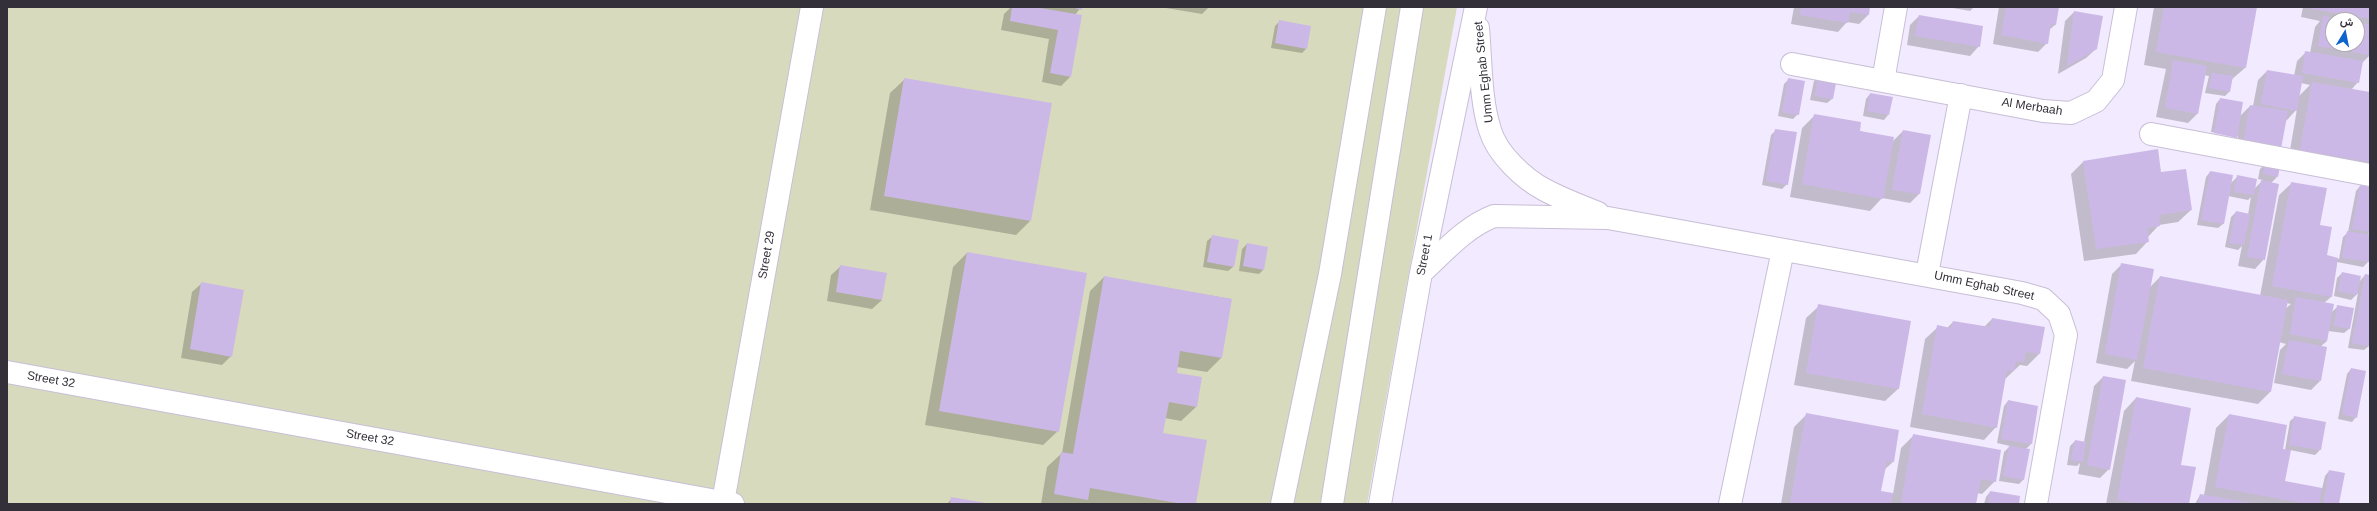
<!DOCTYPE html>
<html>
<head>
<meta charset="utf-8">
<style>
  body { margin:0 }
  #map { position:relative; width:2377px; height:511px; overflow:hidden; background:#f2eafe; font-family:Helvetica,Vazirmatn,sans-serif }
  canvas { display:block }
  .frame { position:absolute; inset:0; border:8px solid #343039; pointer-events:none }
  .north { position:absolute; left:2325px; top:12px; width:40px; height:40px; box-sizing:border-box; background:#fff; border:1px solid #aeacb0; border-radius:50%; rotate:10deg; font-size:11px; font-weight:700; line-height:16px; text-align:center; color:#343039 }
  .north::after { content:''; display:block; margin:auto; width:14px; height:18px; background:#0d64cd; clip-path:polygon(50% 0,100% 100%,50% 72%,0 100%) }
</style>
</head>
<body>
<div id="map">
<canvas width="2377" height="511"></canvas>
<div class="frame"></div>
<div class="north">ش</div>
</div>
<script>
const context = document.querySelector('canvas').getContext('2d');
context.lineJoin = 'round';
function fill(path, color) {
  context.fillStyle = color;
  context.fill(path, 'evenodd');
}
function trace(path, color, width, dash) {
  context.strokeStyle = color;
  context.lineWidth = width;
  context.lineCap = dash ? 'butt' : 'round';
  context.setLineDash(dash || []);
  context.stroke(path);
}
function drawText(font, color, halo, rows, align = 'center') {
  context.font = font + ' Helvetica,sans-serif';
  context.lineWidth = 3;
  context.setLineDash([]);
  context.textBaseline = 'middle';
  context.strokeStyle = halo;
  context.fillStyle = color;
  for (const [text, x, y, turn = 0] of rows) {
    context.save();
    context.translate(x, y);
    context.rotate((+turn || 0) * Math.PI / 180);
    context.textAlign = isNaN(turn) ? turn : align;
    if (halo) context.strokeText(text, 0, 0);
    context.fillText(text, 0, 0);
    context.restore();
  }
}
const green = new Path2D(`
  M7 7H1457L1367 504H7Z`);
const shadow = new Path2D(`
  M1011 7H1081L1075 15 1070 77 1061 86 1042 82 1049 39 1001 30 1004 14Z
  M1160 7H1209L1202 14Z
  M1794 7H1869L1868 15 1859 24 1847 22 1838 32 1791 24Z
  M1947 7H1974L1970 11Z
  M1999 7H2058L2055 25 2049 30 2047 43 2038 52 1993 44Z
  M2154 7H2256L2245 68 2231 80 2229 92 2225 96 2205 93 2209 76 2204 75 2197 114 2188 123 2156 117 2166 69 2144 65Z
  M2303 7H2370V55L2361 64 2358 82 2351 90 2370 93V176L2288 162 2297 109 2287 120 2235 152 2238 136 2231 142 2209 138 2210 134 2234 138V136L2211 132 2216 104 2220 99 2240 116 2250 106H2253L2258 80 2267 71 2294 76 2297 61 2306 52 2310 53 2315 27 2320 21 2301 17ZM2333 20H2357V44H2333ZM2301 83 2310 85 2298 97Z
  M2074 12 2096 49 2086 58 2058 74 2065 21Z
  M1919 16 1979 46 1970 56 1907 45 1910 25Z
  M1280 21 1306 49 1302 53 1271 48 1275 26Z
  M1819 76 1832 99 1827 103 1810 100 1814 81Z
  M905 79 1030 221 1016 235 870 210 890 93Z
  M1789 79 1798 114 1793 119 1778 116 1784 84Z
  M1870 94 1888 115 1884 120 1863 116 1866 99Z
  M1815 115 1892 142 1903 131 1930 136 1919 194 1910 203 1882 198 1870 211 1790 197 1802 128Z
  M1776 130 1787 184 1782 189 1762 185 1771 135Z
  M2083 162 2161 174 2191 210 2178 222 2159 225 2148 237V241L2136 254 2084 261 2071 174Z
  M2265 164 2277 177 2271 183 2264 259 2255 269 2238 266 2242 246 2238 250 2225 247 2231 217 2236 212 2248 215 2251 197 2248 200 2228 196 2223 224 2218 228 2197 225 2206 177 2210 172 2231 183 2238 176 2254 189 2263 180 2258 179 2260 169Z
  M2292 183 2319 226 2325 256 2339 259 2343 237 2348 232 2356 191 2360 186 2370 188 2368 262 2363 267 2337 262 2331 297 2324 303 2332 312 2338 306 2349 329 2344 333 2328 331 2327 341 2320 347V381L2311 390 2274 383 2280 350 2286 344 2279 342 2270 392 2258 404 2131 381 2135 361 2127 369 2096 363 2112 274 2122 264 2149 288 2160 277 2260 296 2279 195ZM2286 303 2291 304 2285 309Z
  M1212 237 1233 267 1228 271 1203 267 1207 241Z
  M1247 244 1263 270 1259 274 1239 271 1242 249Z
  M967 253 1058 431 1043 445 925 425 953 267Z
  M841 266 882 300 872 309 827 301 831 275Z
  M2342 273 2359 282 2365 275 2370 276V339L2369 346 2364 350 2348 348 2358 293 2351 300 2334 296 2337 278Z
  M1104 277 1231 299 1221 358 1207 372 1177 367 1175 373 1196 407 1181 421 1165 418 1162 433 1195 504H1041L1047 467 1062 453 1090 291Z
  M202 283 231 356 222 365 181 358 192 292Z
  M1819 306 1910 322 1898 389 1885 401 1794 385 1806 318Z
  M1992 319 2039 354 2027 366 2020 365 2004 380 1996 427 1984 440 1910 427 1925 339 1938 327 1947 328 1953 322 1984 327Z
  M2351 369 2356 417 2352 422 2338 419 2347 374Z
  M2103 377 2109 469 2100 478 2078 474 2080 463 2077 466 2067 465 2070 446 2075 441 2084 442 2094 386Z
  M2136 398 2179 465 2188 504H2106L2124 411Z
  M2008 401 2031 444 2025 450 2023 480 2019 484 1999 481 2004 452 2010 446 1997 443 2004 406Z
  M1807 414 1893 462 1884 470 1880 492 1893 494 1901 448 1913 436 1995 481 1982 494 1977 493 1975 504H1781L1794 427Z
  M2229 415 2285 450 2290 421 2295 417 2320 450 2315 455 2290 450 2284 482 2322 489 2325 476 2329 471 2338 504H2195L2200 495H2204L2216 428Z
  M1990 492 2018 504H1984L1986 497Z
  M952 498 985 504H947Z`);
const building = new Path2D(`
  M1012 7H1034L1082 15 1071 77 1050 73 1058 30 1010 21Z
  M1071 7H1082V10Z
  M1801 7H1870L1869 15 1850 12 1848 23 1800 15Z
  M2006 7H2059L2056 25 2051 24 2048 44 2001 35Z
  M2164 7H2257L2246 68 2156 52Z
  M2307 7H2370V19L2307 8Z
  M2074 11 2103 16 2097 49 2067 66Z
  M1919 15 1983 26 1980 47 1915 36Z
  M2323 16 2340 19 2333 20V44H2357V22L2370 25V55L2318 46Z
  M1279 20 1311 26 1307 49 1275 43Z
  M2305 51 2363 61 2359 83 2302 73Z
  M2173 60 2207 66 2198 114 2165 108Z
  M2267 70 2303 76 2297 111 2261 104Z
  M2212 73 2233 76 2230 92 2209 88Z
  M1818 75 1837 78 1833 99 1815 96Z
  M904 78 1052 103 1031 221 884 196Z
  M1788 78 1805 81 1799 115 1782 112Z
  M2312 82 2370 92V162L2300 150Z
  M1870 93 1893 97 1889 115 1867 111Z
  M2220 98 2243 102 2237 138 2214 133Z
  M2250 105 2288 111 2281 149 2243 143Z
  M1814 114 1861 122 1860 131 1894 137 1883 199 1802 184Z
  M1775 129 1797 132 1788 185 1766 181Z
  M1903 130 1931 135 1920 194 1892 190Z
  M2158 149 2161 172 2186 169 2192 210 2159 215 2160 226 2147 228 2149 242 2096 249 2083 161Z
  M2265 163 2280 166 2278 177 2263 174Z
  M2210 171 2233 175 2224 224 2201 220Z
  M2237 175 2257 179 2254 195 2234 192Z
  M2261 180 2279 184 2265 260 2247 257Z
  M2291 182 2327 188 2320 225 2332 227 2327 255 2338 258 2332 297 2272 286Z
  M2360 185 2370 187V232L2352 229Z
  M2236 211 2250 214 2244 245 2229 243Z
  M2347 231 2370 235 2369 262 2342 258Z
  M1212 235 1239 240 1234 267 1207 262Z
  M1247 243 1268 247 1264 270 1243 266Z
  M967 252 1087 273 1059 432 939 411Z
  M2121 263 2154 269 2137 360 2105 354Z
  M840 265 887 273 882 300 836 292Z
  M2342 272 2361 276 2357 295 2338 291Z
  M2365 274 2370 275V346L2352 343Z
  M1104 276 1232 299 1222 358 1180 351 1177 373 1202 377 1197 407 1169 402 1163 433 1207 440 1196 504H1183L1090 488 1088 500 1054 494 1061 452 1073 454Z
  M2160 276 2288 300 2271 392 2143 368Z
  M201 282 244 290 232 357 190 349Z
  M2296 297 2334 304 2327 341 2290 334Z
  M1818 304 1911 321 1899 389 1806 373Z
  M2337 305 2354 308 2350 329 2334 326Z
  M1992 318 2045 327 2040 354 2026 352 2024 362 2016 361 2014 371 2007 370 1997 428 1922 414 1937 325 1951 328 1953 321 1990 327Z
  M2289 340 2327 347 2321 381 2282 374Z
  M2351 368 2366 371 2357 418 2342 414Z
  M2103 376 2126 380 2110 470 2087 465Z
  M2136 397 2191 408 2181 465 2196 467 2189 504H2139L2117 500Z
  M2008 400 2038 406 2032 444 2001 439Z
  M1806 413 1899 430 1894 462 1887 461 1881 491 1893 493 1891 504H1790Z
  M2229 414 2287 425 2283 449 2291 450 2285 481 2322 488 2319 504H2308L2215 487Z
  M2294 416 2326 422 2321 450 2289 445Z
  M1913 434 2001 450 1996 482 1981 479 1976 504H1901Z
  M2075 440 2086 442 2083 462 2071 460Z
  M2009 446 2030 449 2024 480 2003 476Z
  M2329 470 2345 473 2339 504H2323Z
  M1990 491 2020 496 2019 504H1988Z
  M2200 494 2252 503V504H2198Z
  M951 497 986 503V504H950Z`);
const minor = new Path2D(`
  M1478 28C1481 61 1480 99 1490 130 1497 154 1524 179 1545 190 1562 199 1580 206 1598 213
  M1792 64 2043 111 2071 113 2096 101 2113 80 2126 7
  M1883 81 1896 7
  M2151 134 2370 175
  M1421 273C1444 252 1465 227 1494 216L1608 218 2022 293 2043 299 2059 314 2066 335 2036 504
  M1927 274 1961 95
  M7 372 733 504
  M723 502 812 7
  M1282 504 1330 274 1375 7
  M1332 504 1412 7
  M1380 504 1421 273 1476 7
  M1730 504 1783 250`);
const streetNames = [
  ["Umm Eghab Street",1484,72,-96],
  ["Al Merbaah",2032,107,9],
  ["Street 29",767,255,-80],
  ["Street 1",1425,255,-79],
  ["Umm Eghab Street",1984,286,12],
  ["Street 32",51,380,10],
  ["Street 32",370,438,10]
];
fill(green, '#d8dabd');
fill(shadow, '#0003');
fill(building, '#ccb8e6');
trace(minor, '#c8bed6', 24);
trace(minor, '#fff', 22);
drawText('12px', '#343039', '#fff', streetNames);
</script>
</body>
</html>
